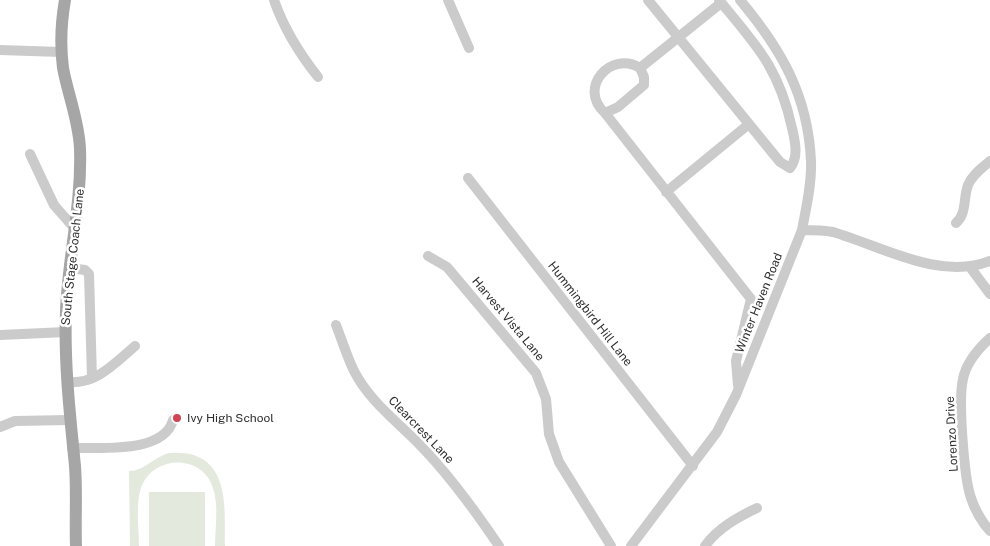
<!DOCTYPE html>
<html>
<head>
<meta charset="utf-8">
<style>
  body { margin:0 }
  canvas { display:block; background:#fff }
</style>
</head>
<body>
<canvas width="990" height="546"></canvas>
<script>
const context = document.querySelector('canvas').getContext('2d');
context.lineJoin = 'round';
function fill(path, color) {
  context.fillStyle = color;
  context.fill(path, 'evenodd');
}
function trace(path, color, width, dash) {
  context.strokeStyle = color;
  context.lineWidth = width;
  context.lineCap = dash ? 'butt' : 'round';
  context.setLineDash(dash || []);
  context.stroke(path);
}
function drawText(font, color, halo, rows, align = 'center') {
  context.font = font + ' "Public Sans",sans-serif';
  context.lineWidth = 5;
  context.setLineDash([]);
  context.textBaseline = 'middle';
  context.strokeStyle = halo;
  context.fillStyle = color;
  for (const [text, x, y, turn = 0] of rows) {
    context.save();
    context.translate(x, y);
    context.rotate((+turn || 0) * Math.PI / 180);
    context.textAlign = isNaN(turn) ? turn : align;
    if (halo) context.strokeText(text, 0, 0);
    context.fillText(text, 0, 0);
    context.restore();
  }
}
const green = new Path2D(`
  M169 453C230 448 225 504 225 546H215C215 528 219 506 213 488 203 455 156 454 142 485 135 502 139 527 139 546H130L129 471C144 471 154 457 169 453Z
  M149 492H205V546H149Z`);
const minor = new Path2D(`
  M274 0C284 29 299 53 318 77
  M448 0 469 48
  M648 0 780 162 790 168C799 157 795 141 792 128 779 68 757 46 719 0
  M740 0C781 49 808 95 811 161 812 184 806 208 802 230
  M0 50 61 52
  M640 68 644 77V85L618 107 605 113C577 88 611 50 640 68L721 3
  M605 113 751 299 736 361 738 385
  M30 154 54 205 76 230
  M468 178 693 466
  M666 192 749 124
  M956 223C967 213 963 199 968 185 972 175 982 168 990 161
  M428 256 447 267 536 373 546 399 549 434 559 462 611 546
  M970 267 990 294
  M70 268 85 270 89 274 92 378
  M336 325C342 340 347 357 354 371 369 400 394 419 417 442 448 473 474 509 499 546
  M0 335 66 332
  M990 338C978 349 966 363 963 379 958 400 964 478 971 498 975 510 982 522 990 531
  M67 382C96 385 115 363 135 346
  M0 427 15 421 69 420
  M72 448C100 447 164 454 173 420
  M631 546 717 432 736 395 802 230C812 230 823 230 833 232 881 246 940 281 990 261
  M705 546C718 528 738 517 757 508`);
const major = new Path2D(`
  M65 0C61 23 60 45 63 68 68 95 79 121 80 149 82 204 68 257 66 311 64 363 70 415 75 466 77 493 75 520 76 546`);
const markers = [
  [177,418,5,"#cf4556"]
];
const streetNames = [
  ["South Stage Coach Lane",73,257,-84],
  ["Winter Haven Road",759,303,-68],
  ["Hummingbird Hill Lane",590,314,52],
  ["Harvest Vista Lane",508,319,50],
  ["Clearcrest Lane",421,430,46],
  ["Lorenzo Drive",952,434,-93]
];
const poiNames = [
  ["Ivy High School",187,418]
];
fill(green, '#e4e9dd');
trace(minor, '#cbcbcb', 10);
trace(major, '#a6a6a6', 12);
for (const [x, y, r, color] of markers) {
  const dot = new Path2D();
  dot.arc(x, y, r, 0, 2 * Math.PI);
  context.fillStyle = color;
  context.fill(dot);
  trace(dot, '#fff', 2);
}
drawText('12px', '#2e2e2e', '#fff', streetNames);
drawText('12px', '#2e2e2e', '#fff', poiNames, 'left');
</script>
</body>
</html>
